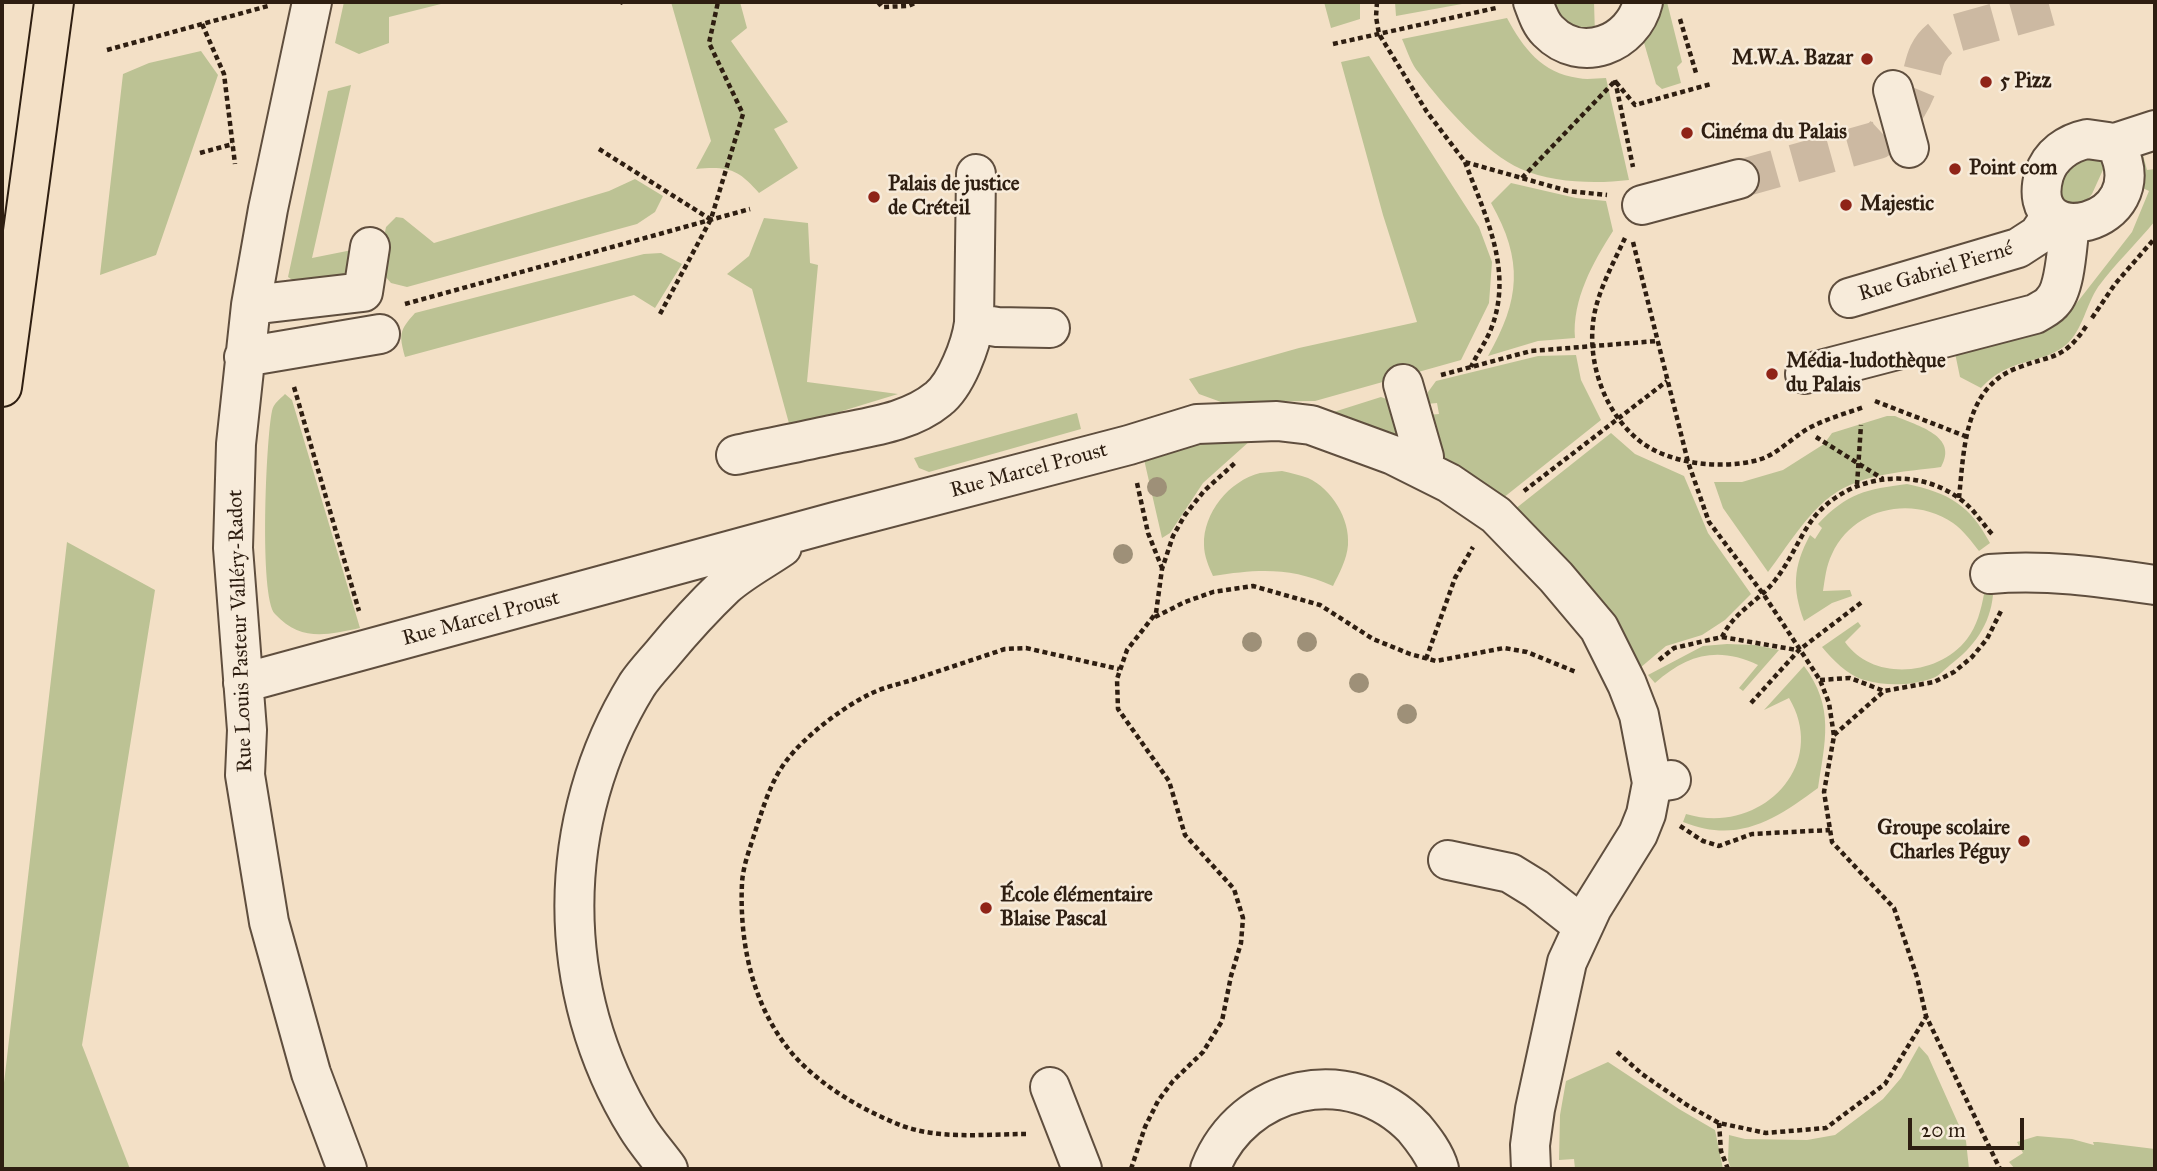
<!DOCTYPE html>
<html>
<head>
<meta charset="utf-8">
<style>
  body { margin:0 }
  #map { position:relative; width:2157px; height:1171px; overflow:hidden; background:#f3e0c6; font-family:"IM FELL Great Primer",serif }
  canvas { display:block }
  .frame { position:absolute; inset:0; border:4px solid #2e1e11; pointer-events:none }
  .scale { position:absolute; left:1908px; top:1118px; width:116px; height:32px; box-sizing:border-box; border:4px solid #2e1e11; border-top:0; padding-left:9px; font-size:21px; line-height:24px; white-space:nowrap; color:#2e1e11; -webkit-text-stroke:5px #f7ebda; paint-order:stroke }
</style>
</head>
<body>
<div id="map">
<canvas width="2157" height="1171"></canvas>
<div class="frame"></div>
<div class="scale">20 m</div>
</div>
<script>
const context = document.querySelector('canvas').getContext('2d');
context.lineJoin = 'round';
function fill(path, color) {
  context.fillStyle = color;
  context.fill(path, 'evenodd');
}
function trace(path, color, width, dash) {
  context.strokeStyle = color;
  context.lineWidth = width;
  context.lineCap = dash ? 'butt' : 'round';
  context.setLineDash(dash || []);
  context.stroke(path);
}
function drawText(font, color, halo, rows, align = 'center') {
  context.font = font + ' "IM FELL Great Primer",serif';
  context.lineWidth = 5;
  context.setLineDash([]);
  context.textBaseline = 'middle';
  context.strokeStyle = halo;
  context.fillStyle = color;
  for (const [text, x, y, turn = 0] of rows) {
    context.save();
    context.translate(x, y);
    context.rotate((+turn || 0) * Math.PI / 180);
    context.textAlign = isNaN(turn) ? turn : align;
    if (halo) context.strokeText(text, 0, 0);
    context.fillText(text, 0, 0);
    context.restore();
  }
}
const green = new Path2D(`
  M344 2H449L389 17V43L359 54 335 43Z
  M671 2H740L747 28 731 41 788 122 774 129 798 168 759 193C738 169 728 166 696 169L711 141Z
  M1324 2H1360V19L1331 28Z
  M1395 2H1473L1396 16Z
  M1549 2H1594L1595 35 1567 28Z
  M1653 2H1667L1682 62 1677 67 1681 83 1662 89 1656 84 1640 29Z
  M1507 18C1523 48 1542 73 1578 78 1587 80 1597 78 1606 78L1629 180C1596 184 1552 183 1521 169 1486 154 1442 104 1419 73 1411 64 1407 50 1402 39Z
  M201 51 218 75 156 255 100 275 123 74 149 63Z
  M1369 56 1479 227 1492 262 1489 303 1461 360 1315 401 1221 402 1199 394 1189 379 1299 348 1417 322 1383 215 1341 62Z
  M351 85 312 258 357 249 350 277 304 288 288 277 328 91Z
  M2140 144 2147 170 2155 169V221C2137 243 2115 264 2098 287 2086 305 2083 329 2067 344 2044 365 2010 356 1981 388L1960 377 1955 353 2065 318 2132 232 2149 191 2130 182Z
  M2074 153 2107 161 2092 194 2082 206 2062 205 2052 177Z
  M635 179 663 196 655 212 637 224 407 287 391 283 384 275 382 247 386 227 396 217 403 218 434 243 609 191Z
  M1511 183 1576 198 1606 201 1613 231C1593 262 1572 300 1575 338L1538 341 1488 356C1520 300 1524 261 1491 203Z
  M764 218 808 223 810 263 818 265 807 382 898 394 790 427 752 289 727 274 749 256Z
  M661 253 682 264 655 308 634 295 405 357C399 334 399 331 415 313L644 254Z
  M1576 355 1581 380 1601 420 1498 502 1438 466 1428 415 1439 414 1437 403 1426 404 1428 392 1436 381 1538 356Z
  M285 394 292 400 360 628C327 635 301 642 275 614 259 597 266 439 272 411 273 404 280 399 285 394Z
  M1381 397 1389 400 1407 451 1321 416Z
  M1077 413 1081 429 929 472 919 468 914 458Z
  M1887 416H1895C1918 426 1959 436 1941 467 1905 472 1862 473 1831 496 1805 516 1787 547 1768 572L1723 508 1714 482H1742L1783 470 1824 444 1832 433Z
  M1611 433 1635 454 1684 476 1708 533 1751 594 1725 620 1702 635 1666 646 1634 673 1510 513Z
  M1193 440H1251L1203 483 1170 533 1162 538 1143 455Z
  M1282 471C1291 473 1300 475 1308 478 1332 489 1350 519 1348 545 1347 559 1339 574 1333 586 1291 567 1258 569 1213 576 1209 567 1204 556 1204 545 1203 513 1229 481 1260 473 1267 472 1275 472 1282 471Z
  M1907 484C1949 493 1970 505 1990 543L1979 551C1971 541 1964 531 1953 523 1912 495 1853 508 1832 554 1826 566 1825 579 1823 591L1850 590 1852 596 1832 603 1804 621C1792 588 1793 567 1810 535L1815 539 1822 528 1818 524C1847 493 1867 489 1907 484Z
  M67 542 155 590 82 1045 130 1169H2V1100Z
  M1984 594 1993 595C1990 625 1974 647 1950 665 1945 669 1939 676 1933 678 1912 686 1885 686 1864 680 1847 675 1833 660 1822 647L1858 622 1861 626 1845 642C1873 682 1939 676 1967 639 1977 626 1981 610 1984 594Z
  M1727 644 1755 645 1779 650 1743 691 1739 688 1758 665C1719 646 1687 654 1655 683L1648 675 1703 646Z
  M1804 666C1835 707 1825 742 1818 788 1775 820 1738 844 1683 822L1686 814C1759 836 1830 767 1789 698L1764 710Z
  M1919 1046 1928 1056 1966 1141 1969 1169H1731L1728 1160 1729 1135 1745 1139 1807 1140 1835 1135 1883 1099 1901 1078Z
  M1608 1062 1679 1109 1715 1130 1723 1169H1575L1574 1159 1559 1160 1560 1115 1566 1081Z
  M2037 1136 2072 1139 2094 1145 2093 1142H2098L2155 1149V1169H2015L2009 1162 2023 1153 2017 1142Z`);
const minorTunnel = new Path2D(`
  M1739 179 1878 140C1894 126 1908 111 1916 91 1926 68 1921 53 1942 37L2067 2`);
const path = new Path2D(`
  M878 2 882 7 908 6 917 2
  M1377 2 1376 17 1379 34 1427 112 1465 162 1568 191 1607 195
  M620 3 622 2
  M1680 19 1696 73
  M202 24 224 74 235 164
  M1333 44 1496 8
  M107 50 268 6
  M1615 80 1633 167
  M599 149 710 219
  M200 153 233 144
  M1465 162C1485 215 1514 271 1491 329 1486 342 1477 354 1471 367
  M1522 178 1615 81 1635 105 1711 84
  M1625 238C1613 264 1596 294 1593 323 1588 366 1606 415 1641 442 1671 464 1718 469 1754 461 1778 456 1792 436 1813 426 1829 418 1847 413 1864 407
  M1633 242 1688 462 1709 522 1764 595 1820 680 1829 703 1834 736 1824 792 1832 842 1894 908 1917 977 1926 1016 2000 1169
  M405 304 750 209
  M660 314 711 219 743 114 709 43 718 2
  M2092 318 2115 284 2155 238
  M1441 375 1531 351 1657 341
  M294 387 359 611
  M1875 401 1965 436
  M1816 437 1883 479
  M1137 483 1148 533 1162 568
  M1857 485 1861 425
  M1524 491 1667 381
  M1959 498C1964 450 1964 388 2017 368 2053 354 2063 361 2087 325
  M1155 617 1185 602 1213 592 1253 586 1320 605 1373 639 1410 654 1436 661 1504 648 1527 652 1576 672
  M1722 637 1797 650
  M1426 659 1455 578 1473 547
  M1659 660 1674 648 1722 637C1736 609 1759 602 1776 579 1791 560 1800 535 1815 516 1851 474 1916 466 1960 499 1974 509 1981 522 1992 534
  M1820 680 1850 678 1884 691 1934 682 1954 672 1972 657 1987 639 2001 611
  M1751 703 1799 650 1862 602
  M1834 735 1884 691
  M1680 826 1703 841 1719 846 1752 834 1830 830
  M1617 1052 1642 1074 1687 1105 1719 1123 1766 1133 1826 1128 1885 1084 1926 1017
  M1719 1123 1721 1151 1728 1169
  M1026 1134C985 1134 939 1140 900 1125 863 1110 826 1089 798 1060 754 1013 739 946 742 883 743 866 750 848 755 832 763 808 771 780 787 760 805 736 843 707 870 694 884 687 900 684 915 679 945 669 975 659 1005 649L1026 648 1119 669
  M1131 1169 1145 1127 1158 1101 1173 1081 1203 1052 1222 1021 1231 976 1241 943 1243 918 1234 889 1185 835 1169 781 1118 709 1117 679 1127 650 1156 613 1162 569 1173 536 1185 515 1204 491 1236 462`);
const minor = new Path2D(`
  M312 2 268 209 251 305 236 444 233 548 247 730 245 775 269 922 311 1073 347 1169
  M1533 2C1537 12 1540 23 1548 31 1581 65 1633 44 1643 2
  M1893 90 1909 148
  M2087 139 2108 142 2117 147C2157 227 2022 255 2044 175 2050 155 2068 143 2087 139Z
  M2112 144 2155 130
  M1642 205 1739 179
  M1849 298 2018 248 2038 235 2051 216
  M251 305 363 292 370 247
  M974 323 976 174
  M244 357 380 334
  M1805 374 2035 314C2041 310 2049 307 2053 301 2066 287 2067 243 2070 224
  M1403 384 1424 457 1421 468
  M736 455C768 448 800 442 831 435 867 427 909 423 938 399 956 385 971 345 974 323L997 327 1050 328
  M1990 574C2046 569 2100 577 2155 585
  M243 683 838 521 1129 445 1197 424 1277 421 1311 425 1393 455 1449 483 1496 515 1556 577 1599 628 1627 684 1639 715 1652 783
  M1448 860 1510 873 1536 889 1583 926
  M1050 1087 1082 1169
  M668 1169C658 1155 646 1142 637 1127 553 991 554 820 637 685 645 673 655 663 664 652 683 629 703 607 725 586 742 571 763 560 782 547
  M1210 1169C1243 1085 1350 1061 1414 1128 1424 1140 1435 1154 1439 1169
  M1531 1169 1530 1145 1535 1109 1567 962 1592 908 1638 834 1646 814 1652 783 1671 780`);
const highway = new Path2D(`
  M2 387 54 2`);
const trees = [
  [1157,487],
  [1123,554],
  [1252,642],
  [1307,642],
  [1359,683],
  [1407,714]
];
const markers = [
  [1867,59,7,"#8f2418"],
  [1986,82,7,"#8f2418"],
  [1687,133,7,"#8f2418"],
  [1955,169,7,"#8f2418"],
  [874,197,7,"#8f2418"],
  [1846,205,7,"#8f2418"],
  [1772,374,7,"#8f2418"],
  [2024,841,7,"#8f2418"],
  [986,908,7,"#8f2418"]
];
const poiNames = [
  ["M.W.A. Bazar",1853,59,"right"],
  ["5 Pizz",2000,82],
  ["Cinéma du Palais",1701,133],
  ["Point com",1969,169],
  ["Palais de justice",888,185],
  ["de Créteil",888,209],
  ["Majestic",1860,205],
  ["Média-ludothèque",1786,362],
  ["du Palais",1786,386],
  ["Groupe scolaire",2010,829,"right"],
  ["Charles Péguy",2010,853,"right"],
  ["École élémentaire",1000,896],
  ["Blaise Pascal",1000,920]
];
const streetNames = [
  ["Rue Gabriel Pierné",1936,272,-17],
  ["Rue Marcel Proust",1029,471,-15],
  ["Rue Marcel Proust",481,619,-15],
  ["Rue Louis Pasteur Valléry-Radot",241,631,-92]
];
fill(green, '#bcc294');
trace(minorTunnel, '#ccb9a2', 38, [38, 19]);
trace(minor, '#5f4e3e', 42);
trace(highway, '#2e1e11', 42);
trace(path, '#2e1e11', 4.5, [5, 3.5]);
trace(minor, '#f7ebda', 38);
trace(highway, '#f3e0c6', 38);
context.fillStyle = '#9e9078';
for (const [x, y] of trees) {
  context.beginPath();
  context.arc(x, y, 10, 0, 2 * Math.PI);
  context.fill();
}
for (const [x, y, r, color] of markers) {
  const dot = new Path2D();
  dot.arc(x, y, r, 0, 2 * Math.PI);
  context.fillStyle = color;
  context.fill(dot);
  trace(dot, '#f7ebda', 2.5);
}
drawText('bold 21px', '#2e1e11', '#f7ebda', poiNames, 'left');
drawText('21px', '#2e1e11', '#f7ebda', streetNames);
</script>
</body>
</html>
